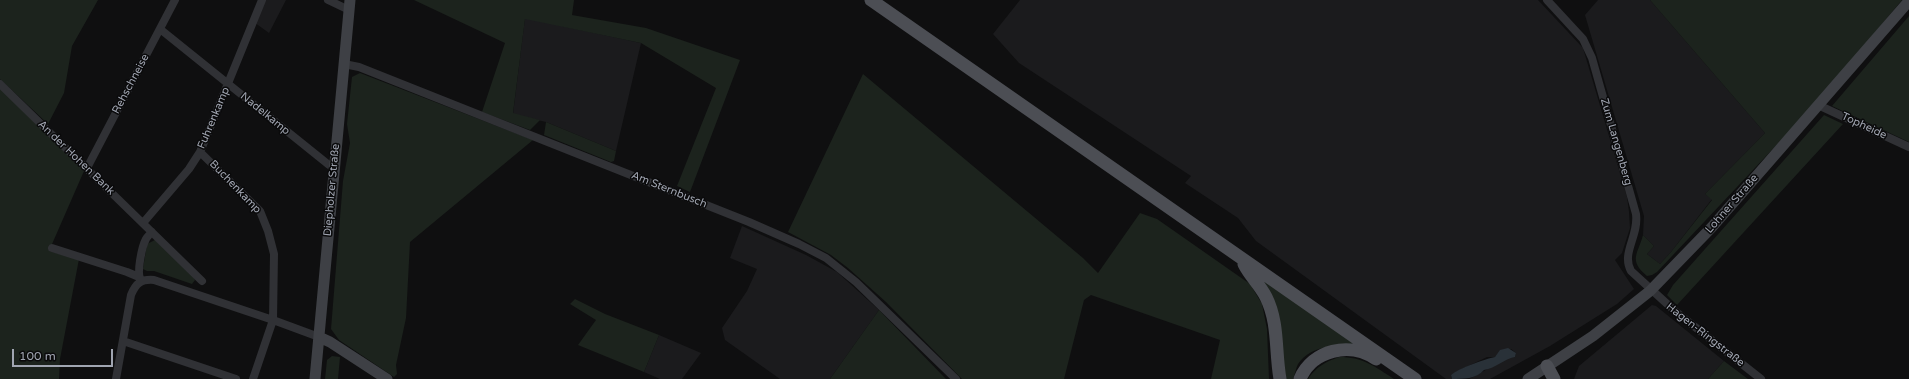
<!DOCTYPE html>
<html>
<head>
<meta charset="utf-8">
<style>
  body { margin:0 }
  #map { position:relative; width:1909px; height:379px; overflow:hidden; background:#0f0f10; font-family:"Varela Round",sans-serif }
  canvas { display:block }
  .scale { position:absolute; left:12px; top:349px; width:101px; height:18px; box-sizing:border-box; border:2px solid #a0a5b1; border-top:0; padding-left:5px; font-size:12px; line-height:14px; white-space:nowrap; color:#a0a5b1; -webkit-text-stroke:3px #0a0a0b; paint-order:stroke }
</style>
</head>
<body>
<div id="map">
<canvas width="1909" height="379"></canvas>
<div class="scale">100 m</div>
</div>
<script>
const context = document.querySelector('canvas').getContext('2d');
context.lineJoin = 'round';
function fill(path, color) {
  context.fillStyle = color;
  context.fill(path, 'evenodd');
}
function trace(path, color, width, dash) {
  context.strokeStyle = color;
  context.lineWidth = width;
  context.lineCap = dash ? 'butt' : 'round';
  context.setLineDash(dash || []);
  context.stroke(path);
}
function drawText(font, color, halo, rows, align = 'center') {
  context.font = font + ' "Varela Round",sans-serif';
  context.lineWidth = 3;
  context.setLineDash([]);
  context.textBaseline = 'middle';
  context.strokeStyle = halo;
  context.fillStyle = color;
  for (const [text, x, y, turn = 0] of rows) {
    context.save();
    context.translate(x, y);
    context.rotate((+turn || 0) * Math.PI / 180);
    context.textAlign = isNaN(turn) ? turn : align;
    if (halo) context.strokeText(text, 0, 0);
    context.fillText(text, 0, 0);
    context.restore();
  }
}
const built = new Path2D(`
  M259 0H286L269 33 251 20Z
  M1020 0H1538L1583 48 1627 197 1629 212 1630 228 1622 253 1615 260 1634 289 1617 304 1550 346 1490 379H1469L1508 358 1515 357 1516 353 1511 349 1495 357H1487L1454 373 1451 375 1452 379H1446L1256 241 1238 218 1185 183 1191 176 1019 63 993 34Z
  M1598 0H1650L1765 133 1705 194 1712 199 1671 252 1660 264 1647 254 1654 246 1643 235 1644 216 1585 15Z
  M525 18 641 43 616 151 546 122 513 114Z
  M742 226 806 255 837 272 879 310 830 379H780L725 340 722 328 747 291 757 269 730 258Z
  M1652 305 1656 306 1724 361 1708 379H1574L1579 366Z
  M659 335 701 353 682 379H660L644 372Z`);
const green = new Path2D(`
  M0 0H98L72 46 64 93 48 124 0 79Z
  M414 0H574L572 15 646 28 740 60 690 192 677 186 716 88 641 43 525 19 513 113 540 120 530 130 482 112 505 43Z
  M1650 0H1902L1817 102 1657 272 1652 275 1647 276C1628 260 1638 254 1643 235L1654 246 1647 254 1660 264 1671 252 1712 200 1705 194 1765 133Z
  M1909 16V142L1832 106Z
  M360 73 533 140 410 242 406 318 396 365 397 374 394 377 339 340 331 329 343 181 350 143 347 124 352 77Z
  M863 74 1083 258 1098 273 1140 213 1157 219 1250 284 1262 304 1267 329 1269 379H1211L1220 340 1091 295 1084 300 1064 379H962L886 302 848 268 831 255 788 232Z
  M0 88 84 171 49 251 79 259 60 359 59 379H0Z
  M1824 115 1843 124 1677 305 1667 295 1673 285Z
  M546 122 616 151 614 161 611 162 544 135Z
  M155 240 194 277 195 280 192 284 154 271H147L143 269 147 244Z
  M1259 277 1356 345C1336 345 1311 345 1298 364 1296 368 1295 374 1293 379H1284Z
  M575 299 605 314 659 335 644 372 578 345 596 320 570 304Z
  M879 310 946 379H830Z
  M332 356 340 357 338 379H325L327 360Z
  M1339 357C1363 357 1374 366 1394 379H1308C1316 367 1325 362 1339 357Z
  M1724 361 1748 379H1708Z`);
const water = new Path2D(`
  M1508 348 1516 353 1515 357C1504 359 1496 368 1484 370 1476 379 1464 379 1452 379L1451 375C1459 368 1485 359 1495 357L1500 350Z`);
const street = new Path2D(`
  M328 0 349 10
  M1547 0 1583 39 1592 58 1636 214C1639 236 1621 253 1631 271L1676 312 1761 379
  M160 29 329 165 334 166
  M344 64 359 67 749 222 799 244 826 258 856 282 956 379
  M0 84 202 281
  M1818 105 1909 147
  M200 152 260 211 268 231 274 254 273 320 253 379
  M87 168 175 0
  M143 223 189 169 200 152 262 0
  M52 248 127 272 139 277
  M141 280C136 274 142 246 146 239 147 237 150 234 152 232
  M123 341 236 379
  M116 379 131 295C136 283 141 279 154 280L273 320 319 337`);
const secondary = new Path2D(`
  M319 337 330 342 387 379
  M315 379 350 0
  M1528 379 1593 336 1650 291 1712 227 1909 1`);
const primary = new Path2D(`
  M871 0 1415 379
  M1244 264C1250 276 1260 285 1266 297 1279 323 1275 351 1280 379
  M1547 366 1554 379
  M1300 379C1312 350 1350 341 1376 359`);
const streetNames = [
  ["Rehschneise",131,84,-62],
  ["Nadelkamp",265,114,39],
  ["Fuhrenkamp",214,118,-67],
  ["Topheide",1864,126,25],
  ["Zum Langenberg",1616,142,74],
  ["An der Hohen Bank",76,158,44],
  ["Buchenkamp",235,187,46],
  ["Diepholzer Straße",332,190,-85],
  ["Am Sternbusch",669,190,22],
  ["Lohner Straße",1732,204,-49],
  ["Hagen-Ringstraße",1705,335,38]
];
fill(built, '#1b1b1d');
fill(green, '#1c231d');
fill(water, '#293138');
trace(street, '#303135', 8);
trace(secondary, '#3e4045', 11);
trace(primary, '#4c4e54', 13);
drawText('11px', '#a0a5b1', '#0a0a0b', streetNames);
</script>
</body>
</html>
